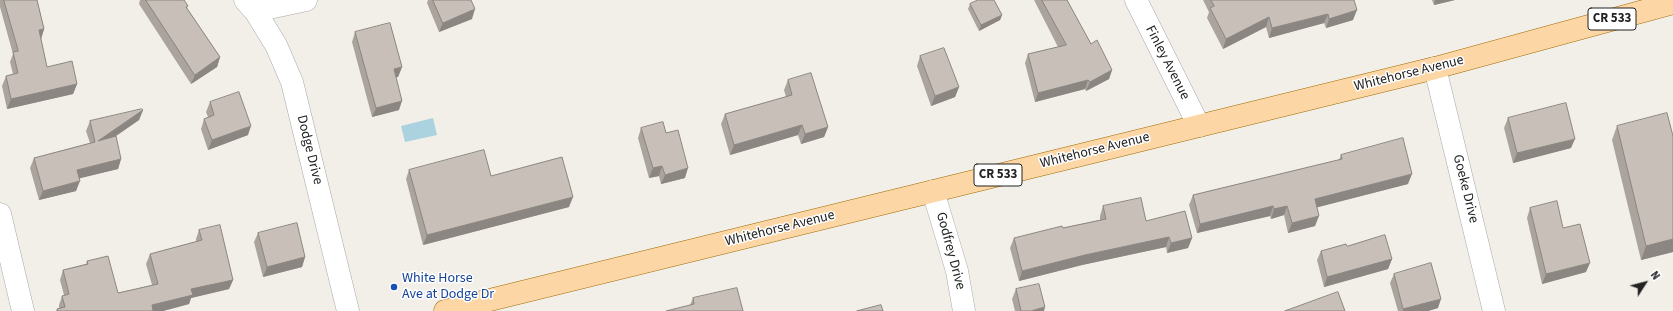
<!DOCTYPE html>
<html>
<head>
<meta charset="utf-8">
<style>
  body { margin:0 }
  #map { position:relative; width:1673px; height:311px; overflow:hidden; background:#f2efe9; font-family:"Source Sans 3",sans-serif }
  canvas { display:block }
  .north { position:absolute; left:1625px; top:263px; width:40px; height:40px; -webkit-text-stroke:3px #fff; paint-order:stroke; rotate:54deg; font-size:11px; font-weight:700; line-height:16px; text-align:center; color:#222 }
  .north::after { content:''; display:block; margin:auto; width:14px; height:18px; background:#222; clip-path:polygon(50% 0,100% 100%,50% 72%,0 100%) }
</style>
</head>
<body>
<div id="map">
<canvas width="1673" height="311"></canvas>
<div class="north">N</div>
</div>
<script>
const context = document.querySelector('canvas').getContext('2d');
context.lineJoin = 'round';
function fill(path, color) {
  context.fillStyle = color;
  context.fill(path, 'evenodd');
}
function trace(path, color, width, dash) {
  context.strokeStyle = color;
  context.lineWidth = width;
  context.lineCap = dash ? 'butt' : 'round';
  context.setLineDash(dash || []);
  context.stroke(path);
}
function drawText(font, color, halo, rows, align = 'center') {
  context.font = font + ' "Source Sans 3",sans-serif';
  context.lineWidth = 3;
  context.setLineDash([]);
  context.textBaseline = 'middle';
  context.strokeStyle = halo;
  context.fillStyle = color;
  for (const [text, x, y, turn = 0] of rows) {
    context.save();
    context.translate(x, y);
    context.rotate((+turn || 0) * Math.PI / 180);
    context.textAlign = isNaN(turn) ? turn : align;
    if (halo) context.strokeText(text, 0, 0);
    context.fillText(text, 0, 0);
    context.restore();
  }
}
const water = new Path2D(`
  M433 118 437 135 405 142 401 126Z`);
const street = new Path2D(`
  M245 0 255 11 276 45 292 82 348 311
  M1136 0 1199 126
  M255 11 306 0
  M1435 68 1494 311
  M933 191 957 271 964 311
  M0 214 23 311`);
const primary = new Path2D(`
  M445 311 1435 68 1673 3`);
const wall = new Path2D(`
  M0 0H37L44 29 41 39 47 67 77 84 73 94 7 109 2 86 6 76 13 74 10 62 13 54 0 7Z
  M140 0H184L188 6 187 8 220 57 217 67 191 84 139 4Z
  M428 0H471L472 19 439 32 427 3Z
  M1034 0H1067L1091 44 1112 70 1109 79 1086 91 1085 89 1035 102 1025 63 1028 54 1058 47Z
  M1203 0H1354L1353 20 1326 28 1324 23 1269 38 1266 27 1223 49 1207 18 1209 12Z
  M1432 0H1455L1434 5Z
  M970 4 1002 15 1000 20 979 31 968 9Z
  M355 32 402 67 398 77H396L399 110 372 117 352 42Z
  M920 56 959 87 955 97 931 106 917 66Z
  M788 80 828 127 824 137 801 144 798 135 730 155 721 124 725 114 786 97 784 90Z
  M210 102 248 135 208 150 201 129 204 119 208 117 206 112Z
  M143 110 139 120 116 136 121 159 118 169 79 178 76 191 39 200 30 168 34 158 90 143 86 131 90 121Z
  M1508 118 1571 148 1513 163 1504 128Z
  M1617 126 1673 252 1641 260 1612 140Z
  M641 128 666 133 685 178 661 184 659 176 649 178 638 138Z
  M1341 155 1408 184 1317 207 1315 226 1288 233 1284 215 1271 219 1270 216 1197 233 1189 205 1193 195 1339 160Z
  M409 170 491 176 569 207 423 245 406 179Z
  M1103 206 1192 238 1188 248 1167 253 1166 247 1082 265 1019 281 1010 248 1014 238 1100 220V216Z
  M1530 208 1586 272 1542 284 1527 218Z
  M199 230 233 280 229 289 191 298 189 304 163 311H56L57 309 59 308V305L62 296 64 295 60 280 63 270 86 264 87 261 118 293 152 285 146 264 150 254 196 242V239Z
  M258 233 305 257 302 267 263 277 254 242Z
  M1347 246 1392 259 1388 269 1324 287 1317 260 1321 251Z
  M1394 274 1438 308 1428 311H1398L1390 283Z
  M1016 289 1044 311H1015L1012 299Z
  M693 298 743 311 690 305Z`);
const shadedWall = new Path2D(`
  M1435 0H1455L1434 5Z
  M475 9 472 19 439 32 443 23Z
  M1357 10 1353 20 1326 28 1329 19Z
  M1328 14 1324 23 1269 38 1272 28Z
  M1002 15 1000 20 979 31 981 25Z
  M1269 17 1266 27 1223 49 1226 39Z
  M44 29 41 39 39 30Z
  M220 57 217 67 191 84 195 75Z
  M402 67 398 77 390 78 394 69Z
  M1112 70 1109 79 1086 91 1090 82Z
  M1088 80 1085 89 1035 102 1038 93Z
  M77 84 73 94 7 109 11 99Z
  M959 87 955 97 931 106 935 96Z
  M402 101 399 110 372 117 376 108Z
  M143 110 139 120 94 151 98 141Z
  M802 125 798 135 730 155 734 145Z
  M251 126 248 135 208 150 212 140Z
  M828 127 824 137 801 144 805 134Z
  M1575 139 1571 148 1513 163 1517 153Z
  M121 159 118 169 73 180 77 170Z
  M662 166 659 176 649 178 653 168Z
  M688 168 685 178 661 184 665 175Z
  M1412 174 1408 184 1311 209 1315 199Z
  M80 181 76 191 39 200 43 191Z
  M573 197 569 207 423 245 427 235Z
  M1273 206 1270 216 1197 233 1200 224Z
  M1287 206 1284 215 1271 219 1274 209Z
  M1319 216 1315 226 1288 233 1292 223Z
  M1169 237 1166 247 1082 265 1019 281 1022 271 1085 255Z
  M1192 238 1188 248 1167 253 1171 243Z
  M1673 239V252L1641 260 1646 246Z
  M305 257 302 267 263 277 267 267Z
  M1392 259 1388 269 1324 287 1327 277Z
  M1590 263 1586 272 1542 284 1546 274Z
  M233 280 229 289 191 298 189 304 163 311H150L152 305 191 289Z
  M1441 299 1438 308 1428 311H1403V309Z
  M1045 307 1044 311H1031Z`);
const building = new Path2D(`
  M4 0H37L44 29 39 30 47 67 72 61 77 84 11 99 6 76 18 73 13 52 18 51Z
  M146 0H184L188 6 186 7 220 57 195 75Z
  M433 0H471L475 9 443 23Z
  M978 0H994L1002 15 981 25 970 4Z
  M1042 0H1067L1091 44 1097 40 1112 70 1090 82 1088 80 1038 93 1028 54 1066 45Z
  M1211 0H1354L1357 10 1329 19 1328 14 1272 28 1269 17 1226 39 1210 8 1214 6Z
  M390 23 402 67 394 69 402 101 376 108 355 32Z
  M944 48 959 87 935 96 920 56Z
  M811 73 828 127 805 134 802 125 734 145 725 114 792 95 788 80Z
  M239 92 251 126 212 140 204 119 214 115 210 102Z
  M1566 103 1575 139 1517 153 1508 118Z
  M142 109 143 110 98 141 116 136 121 159 77 170 80 181 43 191 34 158 95 142 90 121Z
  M1667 113 1673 136V239L1646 246 1617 126Z
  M663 122 666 133 678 130 688 168 665 175 662 166 653 168 641 128Z
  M1403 138 1412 174 1315 199 1319 216 1292 223 1287 206 1274 209 1273 206 1200 224 1193 195 1342 159 1341 155Z
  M484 150 491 176 562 157 573 197 427 235 409 170Z
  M1141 198 1146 221 1185 211 1192 238 1171 243 1169 237 1085 255 1022 271 1014 238 1062 226 1063 228 1106 219 1103 206Z
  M1557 201 1563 228 1580 224 1590 263 1546 274 1530 208Z
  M297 223 305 257 267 267 258 233Z
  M220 225 233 280 191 289 193 295 152 305 153 311H58L57 309 65 307 62 296 69 294 63 270 88 264 87 261 108 256 118 293 158 284 150 254 202 240 199 230Z
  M1385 235 1392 259 1327 277 1321 251 1346 244 1347 246Z
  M1431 263 1441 299 1403 309 1394 274Z
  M1039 284 1045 307 1031 311H1021L1016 289Z
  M737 288 743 311H666L694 304 693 298Z
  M1338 292 1345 311H1285Z
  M881 305 883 311H857Z`);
const markers = [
  [394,287,4,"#1a4fb4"]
];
const shields = [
  [1612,19,48],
  [998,175,48]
];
const shieldNames = [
  ["CR 533",1612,19],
  ["CR 533",998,175]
];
const streetNames = [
  ["Finley Avenue",1167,63,63],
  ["Whitehorse Avenue",1409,74,-14],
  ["Dodge Drive",309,150,76],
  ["Whitehorse Avenue",1095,151,-14],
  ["Goeke Drive",1465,189,76],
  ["Whitehorse Avenue",780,229,-14],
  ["Godfrey Drive",950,251,75]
];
const transitNames = [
  ["White Horse",402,279],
  ["Ave at Dodge Dr",402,295]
];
fill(water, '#aad3df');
trace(street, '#a9a9a9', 23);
trace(primary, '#a06b00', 23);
trace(street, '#fff', 22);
trace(primary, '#fcd6a4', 22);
fill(wall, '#aba49e');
fill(shadedWall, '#8b8681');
fill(building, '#c7bfb8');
trace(building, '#8b8681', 1);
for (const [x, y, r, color] of markers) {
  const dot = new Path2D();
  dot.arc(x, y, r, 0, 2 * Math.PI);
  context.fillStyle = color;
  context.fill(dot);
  trace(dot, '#fff', 1.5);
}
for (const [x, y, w] of shields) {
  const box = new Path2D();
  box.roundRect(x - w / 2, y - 11, w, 22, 3);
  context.fillStyle = '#fff';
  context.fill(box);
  trace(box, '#222', 1);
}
drawText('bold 13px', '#222', null, shieldNames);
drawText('14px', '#222', '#fff', streetNames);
drawText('14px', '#164399', '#fff', transitNames, 'left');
</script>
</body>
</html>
